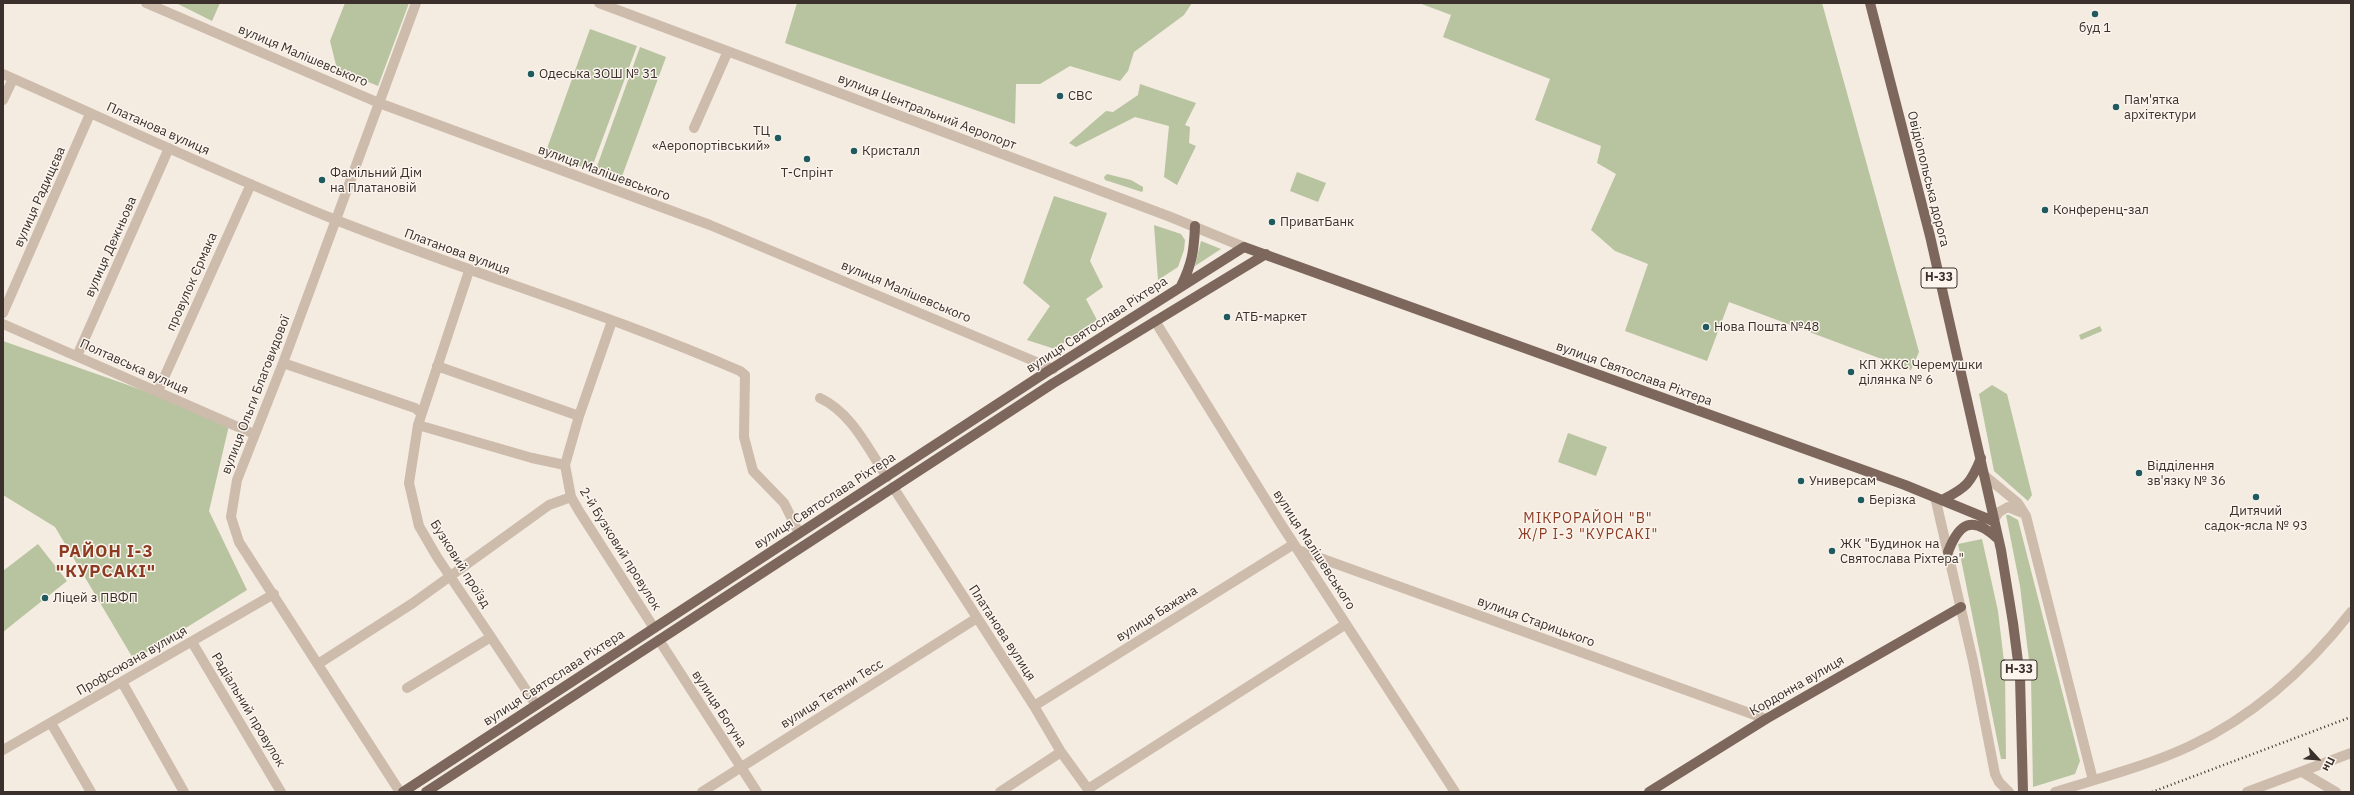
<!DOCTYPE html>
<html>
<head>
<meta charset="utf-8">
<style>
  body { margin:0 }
  #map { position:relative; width:2354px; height:795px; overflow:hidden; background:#f4ebe1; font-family:"IBM Plex Sans",sans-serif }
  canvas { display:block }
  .frame { position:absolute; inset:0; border:4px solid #3b302b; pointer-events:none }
  .north { position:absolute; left:2298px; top:739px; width:40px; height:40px; -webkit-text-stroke:3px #fbf5ee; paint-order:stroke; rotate:116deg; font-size:11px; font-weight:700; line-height:16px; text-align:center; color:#3b302b }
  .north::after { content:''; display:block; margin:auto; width:14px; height:18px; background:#3b302b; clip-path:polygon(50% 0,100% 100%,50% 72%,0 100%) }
</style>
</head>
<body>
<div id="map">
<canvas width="2354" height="795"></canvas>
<div class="frame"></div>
<div class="north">Пн</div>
</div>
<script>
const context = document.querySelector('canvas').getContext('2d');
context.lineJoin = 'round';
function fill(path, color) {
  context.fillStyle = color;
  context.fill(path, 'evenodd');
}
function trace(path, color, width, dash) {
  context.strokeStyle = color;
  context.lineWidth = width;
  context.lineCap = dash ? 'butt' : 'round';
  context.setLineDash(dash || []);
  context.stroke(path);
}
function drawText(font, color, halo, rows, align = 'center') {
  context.font = font + ' "IBM Plex Sans",sans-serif';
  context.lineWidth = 3;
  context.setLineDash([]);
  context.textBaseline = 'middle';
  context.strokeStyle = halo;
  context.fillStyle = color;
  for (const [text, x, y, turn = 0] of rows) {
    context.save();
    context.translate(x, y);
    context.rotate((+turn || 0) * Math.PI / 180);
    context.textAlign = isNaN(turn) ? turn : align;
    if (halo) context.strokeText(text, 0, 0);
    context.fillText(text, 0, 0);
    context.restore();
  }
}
const green = new Path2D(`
  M176 3H220L212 21Z
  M345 3H409L378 86 337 69 330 41Z
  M797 3H1192L1184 15 1134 52 1128 71 1120 81 1070 66 1040 84H1016L1015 124 785 43Z
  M1419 3H1822L1919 352 1911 370 1729 302 1707 361 1625 331 1648 264 1615 251 1591 230 1616 174 1597 163 1601 146 1535 120 1550 79 1443 37 1451 15Z
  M590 29 637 46 591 170 545 154Z
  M640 47 666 57 621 179 596 169Z
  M1140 84 1196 103 1185 125 1190 127 1189 143 1196 146 1177 185 1164 177 1169 126 1135 117 1076 147 1069 143 1106 111 1113 112 1138 95Z
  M1297 172 1326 183 1318 202 1290 191Z
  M1107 174 1131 180 1143 187V190L1142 192 1105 180 1104 177Z
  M1054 196 1107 213 1090 261 1103 287 1086 299 1097 320 1055 349 1027 340 1050 306 1023 283Z
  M1154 225 1181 234 1185 240 1184 250 1178 267 1158 280Z
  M1201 241 1221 249 1195 266Z
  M2100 326 2102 331 2081 340 2079 335Z
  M3 341 230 421 209 511 247 590 134 660 55 527 3 495Z
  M1992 385 2007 394 2032 495 2028 501 1994 471 1979 394Z
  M1568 433 1607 447 1596 476 1558 462Z
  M2006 515H2009L2018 520 2080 761 2075 774 2033 787 2031 677 2020 586Z
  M1982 539 1998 611 2005 670 2006 759H2001L1958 544Z
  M38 544 67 581 3 632V571Z`);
const minor = new Path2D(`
  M146 3 379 103 710 225 1053 369
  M599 3 1168 216 1244 247
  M3 74C114 123 224 175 336 220 470 273 609 314 740 371L745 375 744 437 753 471 784 503 799 533
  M3 100 13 79
  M694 128 728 51
  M3 313 90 114
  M612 321 579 416 565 465 571 497 579 511 654 628
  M1155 321 1279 521 1455 792
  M3 324 254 434
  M77 356 169 148
  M283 363 415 408 421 413
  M437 366 579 416
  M158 391 251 184
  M820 398C852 413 868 449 887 477
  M418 425 532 458 565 465
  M1984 475 2018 503 2026 516 2093 780
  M893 487 1034 706 1061 752 1090 792
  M1935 497 1973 661 1995 774 1999 782 2009 792
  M1993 521 1999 512 2008 507 2023 513
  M1298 550 1766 719
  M491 637 536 705
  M659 640 757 792
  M192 642 281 792
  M318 664 413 603 549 505 571 497
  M122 682 184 792
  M407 688 491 637 437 557 419 526 409 483 418 425 469 271
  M1034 706 1294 544
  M51 723 91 792
  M3 750 274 594
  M2302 772 2336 792
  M1088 789 1346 624
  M400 792 239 542 231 517 237 480 283 363 416 3
  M702 792 977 618
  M1000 792 1061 752
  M2055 792C2100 778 2147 766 2190 746 2254 716 2308 667 2351 612
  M2247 792 2351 753`);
const major = new Path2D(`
  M1870 3 1930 236 2001 550 2013 623 2020 677 2023 792
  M1181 286C1192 264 1194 251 1195 226
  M1942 500C1966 488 1971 483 1981 458
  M1948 552C1959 523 1972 515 1997 538
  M403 792 1045 373 1244 247 1905 485 1993 521
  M426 792 1052 384 1266 254
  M1649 792 1766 719 1961 607`);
const rail = new Path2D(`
  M2152 792 2351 717`);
const markers = [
  [2095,14,4,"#1f5a5e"],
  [531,74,4,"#1f5a5e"],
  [1060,96,4,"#1f5a5e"],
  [2116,107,4,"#1f5a5e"],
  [778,138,4,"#1f5a5e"],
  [854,151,4,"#1f5a5e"],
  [807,159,4,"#1f5a5e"],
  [322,180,4,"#1f5a5e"],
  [2045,210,4,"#1f5a5e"],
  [1272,222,4,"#1f5a5e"],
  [1227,317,4,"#1f5a5e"],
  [1706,327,4,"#1f5a5e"],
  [1851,372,4,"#1f5a5e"],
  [2139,473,4,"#1f5a5e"],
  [1801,481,4,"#1f5a5e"],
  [2256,497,4,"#1f5a5e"],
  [1861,500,4,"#1f5a5e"],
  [1832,551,4,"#1f5a5e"],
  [45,598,4,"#1f5a5e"]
];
const shields = [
  [1939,278,36],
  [2019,670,36]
];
const shieldNames = [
  ["Н-33",1939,278],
  ["Н-33",2019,670]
];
const poiNames = [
  ["буд 1",2095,28,"center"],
  ["Одеська ЗОШ № 31",539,74],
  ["СВС",1068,96],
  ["Пам'ятка",2124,100],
  ["архітектури",2124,115],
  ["ТЦ",770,131,"right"],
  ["«Аеропортівський»",770,146,"right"],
  ["Кристалл",862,151],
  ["Фамільний Дім",330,173],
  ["на Платановій",330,188],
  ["Т-Спрінт",807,173,"center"],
  ["Конференц-зал",2053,210],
  ["ПриватБанк",1280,222],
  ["АТБ-маркет",1235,317],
  ["Нова Пошта №48",1714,327],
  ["КП ЖКС Черемушки",1859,365],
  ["ділянка № 6",1859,380],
  ["Відділення",2147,466],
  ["зв'язку № 36",2147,481],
  ["Универсам",1809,481],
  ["Берізка",1869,500],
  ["Дитячий",2256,511,"center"],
  ["садок-ясла № 93",2256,526,"center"],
  ["ЖК \"Будинок на",1840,544],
  ["Святослава Ріхтера\"",1840,559],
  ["Ліцей з ПВФП",53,598]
];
const streetNames = [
  ["вулиця Малішевського",303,56,23],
  ["вулиця Центральний Аеропорт",927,112,21],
  ["Платанова вулиця",158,129,24],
  ["вулиця Малішевського",604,173,20],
  ["Овідіопольська дорога",1928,179,76],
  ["вулиця Радищєва",40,197,-66],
  ["вулиця Дежньова",111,247,-66],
  ["Платанова вулиця",457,252,20],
  ["провулок Єрмака",192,282,-66],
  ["вулиця Малішевського",906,292,23],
  ["вулиця Святослава Ріхтера",1097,325,-33],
  ["Полтавська вулиця",134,367,24],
  ["вулиця Святослава Ріхтера",1634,374,20],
  ["вулиця Ольги Благовидової",256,395,-69],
  ["вулиця Святослава Ріхтера",825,501,-33],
  ["2-й Бузковий провулок",620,549,58],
  ["вулиця Малішевського",1314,550,57],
  ["Бузковий проїзд",460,564,58],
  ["вулиця Бажана",1157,614,-32],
  ["вулиця Старицького",1536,622,20],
  ["Платанова вулиця",1002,633,57],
  ["Профсоюзна вулиця",132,661,-30],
  ["вулиця Святослава Ріхтера",554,678,-33],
  ["Кордонна вулиця",1797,686,-30],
  ["вулиця Тетяни Тесс",832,694,-32],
  ["вулиця Богуна",719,709,57],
  ["Радіальний провулок",248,710,59]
];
const neighbourhoodNames = [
  ["МІКРОРАЙОН \"В\"",1588,519],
  ["Ж/Р I-3 \"КУРСАКІ\"",1588,535]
];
const districtNames = [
  ["РАЙОН І-3",106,552],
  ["\"КУРСАКІ\"",106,572]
];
fill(green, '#b8c4a0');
trace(minor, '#cdbbac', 10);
trace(major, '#7d675c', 10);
trace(rail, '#3b302b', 2.5, [1, 3]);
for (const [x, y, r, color] of markers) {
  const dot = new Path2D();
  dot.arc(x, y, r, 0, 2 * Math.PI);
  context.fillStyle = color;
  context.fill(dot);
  trace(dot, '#fbf5ee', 1.5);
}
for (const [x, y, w] of shields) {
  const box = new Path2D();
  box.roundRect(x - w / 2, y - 10, w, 20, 3);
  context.fillStyle = '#fbf5ee';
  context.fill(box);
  trace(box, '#3b302b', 1);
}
drawText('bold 12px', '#3b302b', null, shieldNames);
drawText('13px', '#3b302b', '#fbf5ee', poiNames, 'left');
drawText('13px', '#3b302b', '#fbf5ee', streetNames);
context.letterSpacing = '1px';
drawText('14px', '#8c3b22', '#fbf5ee', neighbourhoodNames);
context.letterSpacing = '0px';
context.letterSpacing = '1px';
drawText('bold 17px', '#8c3b22', '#fbf5ee', districtNames);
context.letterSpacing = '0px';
</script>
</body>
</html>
